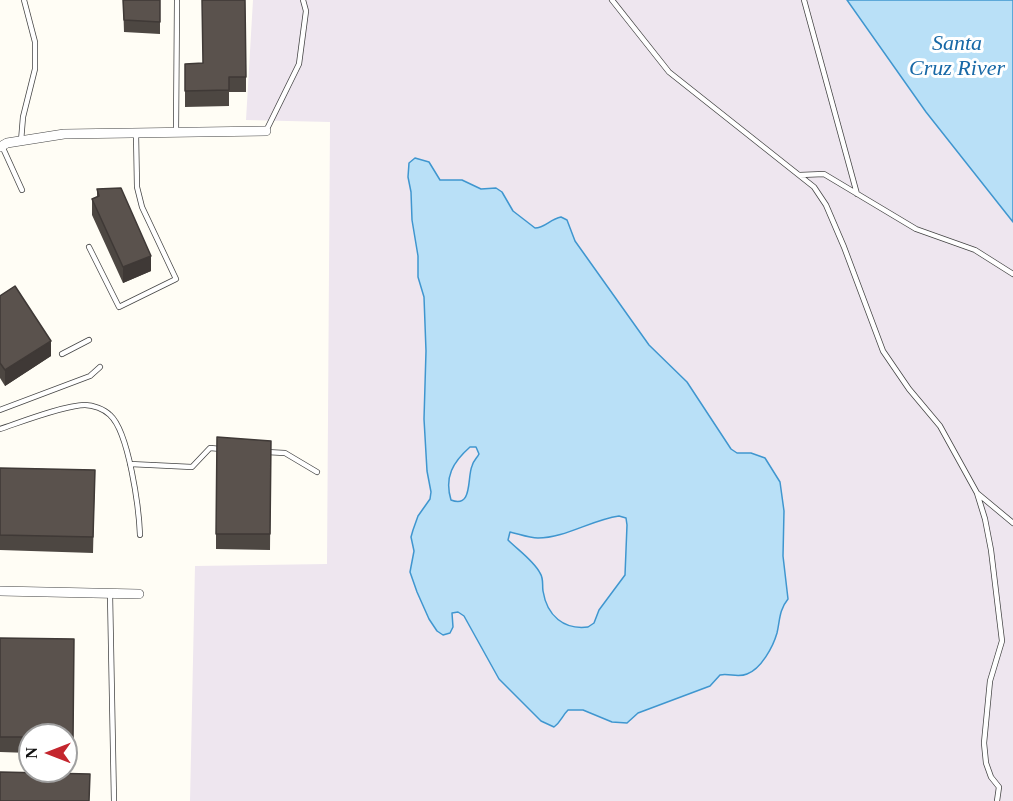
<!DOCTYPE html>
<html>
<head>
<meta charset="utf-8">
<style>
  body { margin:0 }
  #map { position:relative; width:1013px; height:801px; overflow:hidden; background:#fffdf5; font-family:Georgia,serif }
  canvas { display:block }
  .north { position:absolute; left:18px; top:723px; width:60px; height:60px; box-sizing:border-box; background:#fff; border:2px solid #a0a0a0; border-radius:50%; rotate:270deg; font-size:16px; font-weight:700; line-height:24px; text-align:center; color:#111 }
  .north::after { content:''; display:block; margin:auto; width:21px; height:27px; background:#c4262e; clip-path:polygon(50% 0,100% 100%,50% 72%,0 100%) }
</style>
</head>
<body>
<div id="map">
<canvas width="1013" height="801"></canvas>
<div class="north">N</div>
</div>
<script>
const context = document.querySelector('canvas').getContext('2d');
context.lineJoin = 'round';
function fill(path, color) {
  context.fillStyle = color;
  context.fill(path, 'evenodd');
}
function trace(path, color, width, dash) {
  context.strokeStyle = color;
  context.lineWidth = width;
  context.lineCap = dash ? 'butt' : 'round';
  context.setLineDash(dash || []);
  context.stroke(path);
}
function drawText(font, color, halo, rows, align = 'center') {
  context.font = font + ' Georgia,serif';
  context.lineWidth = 6;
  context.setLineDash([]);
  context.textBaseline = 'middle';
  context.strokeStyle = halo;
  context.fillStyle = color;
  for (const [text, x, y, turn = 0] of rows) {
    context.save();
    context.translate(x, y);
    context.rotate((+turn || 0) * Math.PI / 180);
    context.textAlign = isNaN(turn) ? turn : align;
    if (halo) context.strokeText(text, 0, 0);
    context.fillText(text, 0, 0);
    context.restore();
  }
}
const industrial = new Path2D(`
  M253 0H1013V801H190L195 566 327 564 330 122 246 120Z`);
const water = new Path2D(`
  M847 0H1013V222L926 112Z
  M415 158 429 162 440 180H462L481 189 496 188 502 192 513 211 535 228C545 228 550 219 561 217L567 220 575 241 649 345 687 382 731 449 737 453H751L765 458 780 482 784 511 783 556 788 599C779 610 780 620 777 633 773 647 761 669 747 674 738 678 729 673 720 675L710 686 638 713 627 723 612 722 583 710H568C562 716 561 722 554 727L541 721 499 679 464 616 458 612 452 613 453 627 450 633 443 635 437 631 429 619 417 592 410 572 414 551 411 537 413 530 418 516 430 499 431 492 427 471 424 419 426 351 424 297 418 277V256L412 220 411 192 408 177 409 163ZM470 447H476L479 454C477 458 473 461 472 466 467 477 473 509 451 500 444 477 453 462 470 447ZM619 516 626 518 627 525 625 575 599 610 594 623 588 627C564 630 547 616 543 591 542 585 544 579 540 573 534 561 518 550 508 540L510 532C519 534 529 538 538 538 565 538 591 520 619 516Z`);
const lane = new Path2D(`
  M612 0 669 72 814 187 826 205 844 247 883 351 909 389 940 426 977 493 985 519 991 550 1002 641 990 681 984 743 986 763 991 777 999 787 997 801
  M804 0 857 194
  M266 131 299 64 306 11 303 0
  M176 132 177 1
  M21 141 23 117 35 69V42L24 0
  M2 146 22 190
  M800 175 824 174 916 229 975 250 1013 274
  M89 247 119 307 176 279 142 207 137 187 136 133
  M62 354 89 340
  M0 410 90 376 100 367
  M0 429C21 422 65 405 85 405 93 405 104 409 110 415 129 432 139 509 140 535
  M266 452 285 453 317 472
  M130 464 192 467 210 448 221 449
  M977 493 1013 523
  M110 594 114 801`);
const street = new Path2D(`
  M0 147 7 143 64 134 266 131
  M0 591 139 594`);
const wall = new Path2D(`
  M123 0H160V34L124 32Z
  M185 64 246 77V92H229V106L185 107Z
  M97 189 151 271 123 283 92 215V199L97 197Z
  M0 296 51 356 5 386 0 378Z
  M271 441 270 550 216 549V534Z
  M0 468 95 470 93 553 0 550Z
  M0 638 74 639 73 754H66V735H30V753L0 752Z`);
const shadedWall = new Path2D(`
  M151 256V271L123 283V267Z
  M51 341V356L5 386V370Z`);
const building = new Path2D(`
  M123 0H160V22L124 20Z
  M202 0H245L246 77H229V90L185 91V64L203 63Z
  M121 188 151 256 123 267 92 199 99 196 97 189Z
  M15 286 51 341 5 370 0 363V296Z
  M217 437 271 441 270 534H216Z
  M0 468 95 470 93 537 0 535Z
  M0 638 74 639 73 738H66V735H30V737H0Z
  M0 772 90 774 89 801H0Z`);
const waterNames = [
  ["Santa",957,44],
  ["Cruz River",957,69]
];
fill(industrial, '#eee6ef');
fill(water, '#b9e0f7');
trace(water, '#3f96cf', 1.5);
trace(lane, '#444', 6);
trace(street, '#444', 10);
trace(lane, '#fff', 4.5);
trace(street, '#fff', 9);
fill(wall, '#4d4742');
fill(shadedWall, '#3f3936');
fill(building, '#5a524d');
trace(building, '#3f3936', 1.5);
drawText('italic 22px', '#1768a6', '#fff', waterNames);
</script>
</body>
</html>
